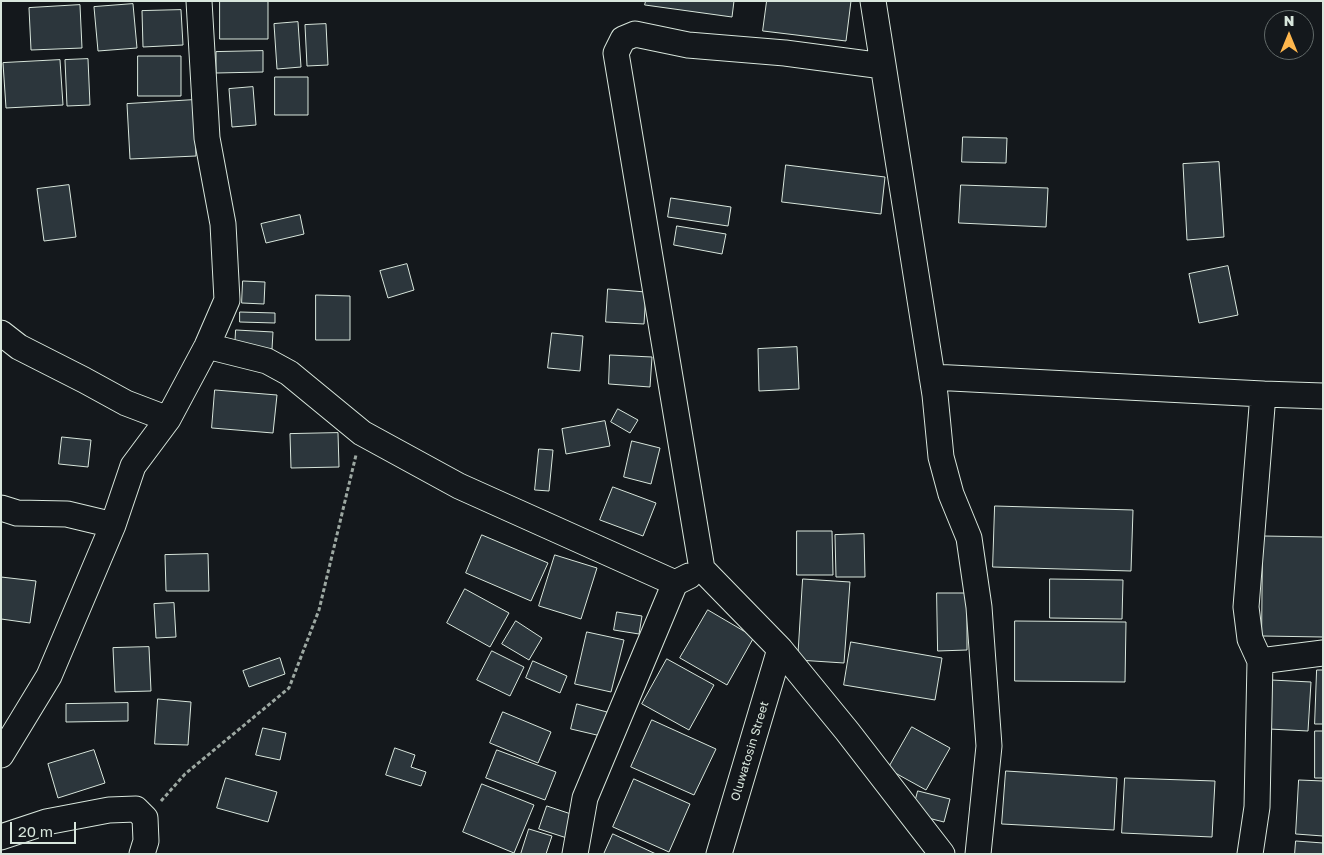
<!DOCTYPE html>
<html>
<head>
<meta charset="utf-8">
<style>
  body { margin:0 }
  #map { position:relative; width:1324px; height:855px; overflow:hidden; background:#14181c; font-family:"Golos Text",sans-serif }
  canvas { display:block }
  .frame { position:absolute; inset:0; border:2px solid #d8e6dc; pointer-events:none }
  .north { position:absolute; left:1264px; top:10px; width:50px; height:50px; box-sizing:border-box; background:#14181c; border:1px solid #626a69; border-radius:50%; rotate:0deg; font-size:14px; font-weight:700; line-height:20px; text-align:center; color:#d8e6dc }
  .north::after { content:''; display:block; margin:auto; width:18px; height:22px; background:#ffb74d; clip-path:polygon(50% 0,100% 100%,50% 72%,0 100%) }
  .scale { position:absolute; left:10px; top:822px; width:66px; height:22px; box-sizing:border-box; border:2px solid #d8e6dc; border-top:0; padding-left:6px; font-size:15px; line-height:18px; white-space:nowrap; color:#d8e6dc; -webkit-text-stroke:4px #14181c; paint-order:stroke }
</style>
</head>
<body>
<div id="map">
<canvas width="1324" height="855"></canvas>
<div class="frame"></div>
<div class="north">N</div>
<div class="scale">20 m</div>
</div>
<script>
const context = document.querySelector('canvas').getContext('2d');
context.lineJoin = 'round';
function fill(path, color) {
  context.fillStyle = color;
  context.fill(path, 'evenodd');
}
function trace(path, color, width, dash) {
  context.strokeStyle = color;
  context.lineWidth = width;
  context.lineCap = dash ? 'butt' : 'round';
  context.setLineDash(dash || []);
  context.stroke(path);
}
function drawText(font, color, halo, rows, align = 'center') {
  context.font = font + ' "Golos Text",sans-serif';
  context.lineWidth = 4;
  context.setLineDash([]);
  context.textBaseline = 'middle';
  context.strokeStyle = halo;
  context.fillStyle = color;
  for (const [text, x, y, turn = 0] of rows) {
    context.save();
    context.translate(x, y);
    context.rotate((+turn || 0) * Math.PI / 180);
    context.textAlign = isNaN(turn) ? turn : align;
    if (halo) context.strokeText(text, 0, 0);
    context.fillText(text, 0, 0);
    context.restore();
  }
}
const building = new Path2D(`
  M220 1H268V39H220Z
  M646 1H734L732 17 645 5Z
  M767 1H851L846 41 763 31Z
  M133 4 137 48 98 51 94 7Z
  M80 5 82 48 31 50 29 8Z
  M181 10 183 45 143 47 142 11Z
  M298 22 301 67 277 69 274 24Z
  M326 24 328 65 307 66 305 25Z
  M263 51V72L216 73V52Z
  M138 56H181V96H138Z
  M88 59 90 105 67 106 65 60Z
  M60 60 63 105 6 108 3 63Z
  M275 77H308V115H275Z
  M253 87 256 125 232 127 229 89Z
  M194 100 196 156 130 159 127 104Z
  M963 137 1007 138 1006 163 962 162Z
  M1219 162 1224 237 1187 240 1183 164Z
  M786 165 885 177 881 214 782 202Z
  M69 185 76 237 44 241 37 189Z
  M961 185 1048 188 1046 227 959 223Z
  M671 198 731 207 728 226 668 217Z
  M300 215 304 234 266 243 261 224Z
  M677 226 726 234 722 254 674 245Z
  M407 264 414 290 388 298 380 271Z
  M1228 266 1238 315 1199 323 1189 274Z
  M243 281 265 282 264 304 242 303Z
  M608 289 646 292 644 324 606 322Z
  M316 295 350 296V340H316Z
  M240 312 275 313V323L240 322Z
  M236 330 273 332 272 349 235 348Z
  M552 333 583 336 580 371 548 368Z
  M797 347 799 389 759 391 758 349Z
  M610 355 652 357 650 387 609 384Z
  M215 390 277 395 273 433 212 428Z
  M618 409 638 420 630 433 611 422Z
  M605 421 610 446 566 454 562 429Z
  M338 433 339 467 291 468 290 434Z
  M62 437 91 440 88 467 59 464Z
  M632 441 660 448 651 484 624 477Z
  M539 449 553 450 549 491 535 490Z
  M613 487 656 503 643 536 600 520Z
  M995 506 1133 510 1131 571 993 567Z
  M797 531H832L833 575H797Z
  M864 534 865 577H836L835 535Z
  M482 535 548 563 531 601 466 573Z
  M1263 536 1323 537V637L1262 636Z
  M208 554 209 591H166L165 555Z
  M555 555 597 568 581 619 539 606Z
  M1 577 36 581 30 623 1 619Z
  M803 579 850 582 844 663 798 660Z
  M1050 579 1123 580 1122 619 1050 618Z
  M465 589 509 613 490 647 447 623Z
  M937 593H967V650L938 651Z
  M174 603 176 637 156 638 154 604Z
  M708 610 754 637 727 685 680 658Z
  M617 612 642 616 639 634 614 630Z
  M516 621 542 638 529 660 502 644Z
  M1015 621 1126 622 1125 682 1015 681Z
  M587 632 624 640 611 692 575 684Z
  M851 642 942 658 935 700 844 685Z
  M149 647 151 691 115 692 113 648Z
  M492 651 524 667 510 696 477 680Z
  M280 658 285 674 249 687 243 671Z
  M667 659 714 685 689 730 642 704Z
  M533 661 567 676 560 693 526 678Z
  M1317 670H1323V724H1315Z
  M1271 680 1311 682 1308 731 1269 729Z
  M158 699 191 702 188 745 155 744Z
  M128 703V721L66 722V704Z
  M577 704 607 712 601 736 571 729Z
  M503 712 551 732 538 763 490 743Z
  M652 720 716 749 694 795 631 767Z
  M912 727 950 748 926 790 888 769Z
  M263 728 286 733 280 760 256 755Z
  M1315 731H1323V778H1315Z
  M395 748 415 755 411 767 426 772 421 786 386 775Z
  M94 750 105 783 58 798 48 764Z
  M497 750 556 772 545 800 486 778Z
  M1006 771 1117 778 1114 830 1002 824Z
  M226 778 277 792 268 822 217 808Z
  M1125 778 1215 781 1212 837 1122 833Z
  M634 779 690 804 669 852 613 827Z
  M1299 780 1323 781V836L1296 834Z
  M482 784 534 805 514 853 463 832Z
  M918 791 950 799 944 822 912 814Z
  M547 806 577 816 570 839 539 829Z
  M529 829 552 836 546 854H521Z
  M613 834 656 854H604Z
  M1296 841 1323 843V854H1295Z`);
const path = new Path2D(`
  M161 801 185 774 289 688 319 610 356 455`);
const minor = new Path2D(`
  M873 1 935 395 941 457 951 494 969 538 979 607 989 746 978 854
  M883 66 785 53 688 45 635 34 623 39 616 53 702 569 780 649 847 731 942 854
  M1 333 19 347 84 380 126 403 168 419
  M207 346 267 361 289 373 362 433 459 486 675 583
  M932 377 1263 394 1323 396
  M1 508 17 513 67 514 113 525
  M1260 661 1323 653
  M1 755 49 676 113 525 133 466 168 419 207 346 227 300 223 224 207 138 199 1
  M1 837 46 822 109 810 136 809 145 818 146 841 142 854
  M575 854 585 798 675 583 689 576
  M719 854 780 649
  M1250 854 1257 807 1260 661 1250 639 1246 607 1263 394`);
const streetNames = [
  ["Oluwatosin Street",750,751,-73]
];
fill(building, '#2c363c');
trace(building, '#d8e6dc', 1);
trace(minor, '#d8e6dc', 27);
trace(path, '#9da8a2', 3, [4, 2.5]);
trace(minor, '#14181c', 25);
drawText('12px', '#d8e6dc', '#14181c', streetNames);
</script>
</body>
</html>
